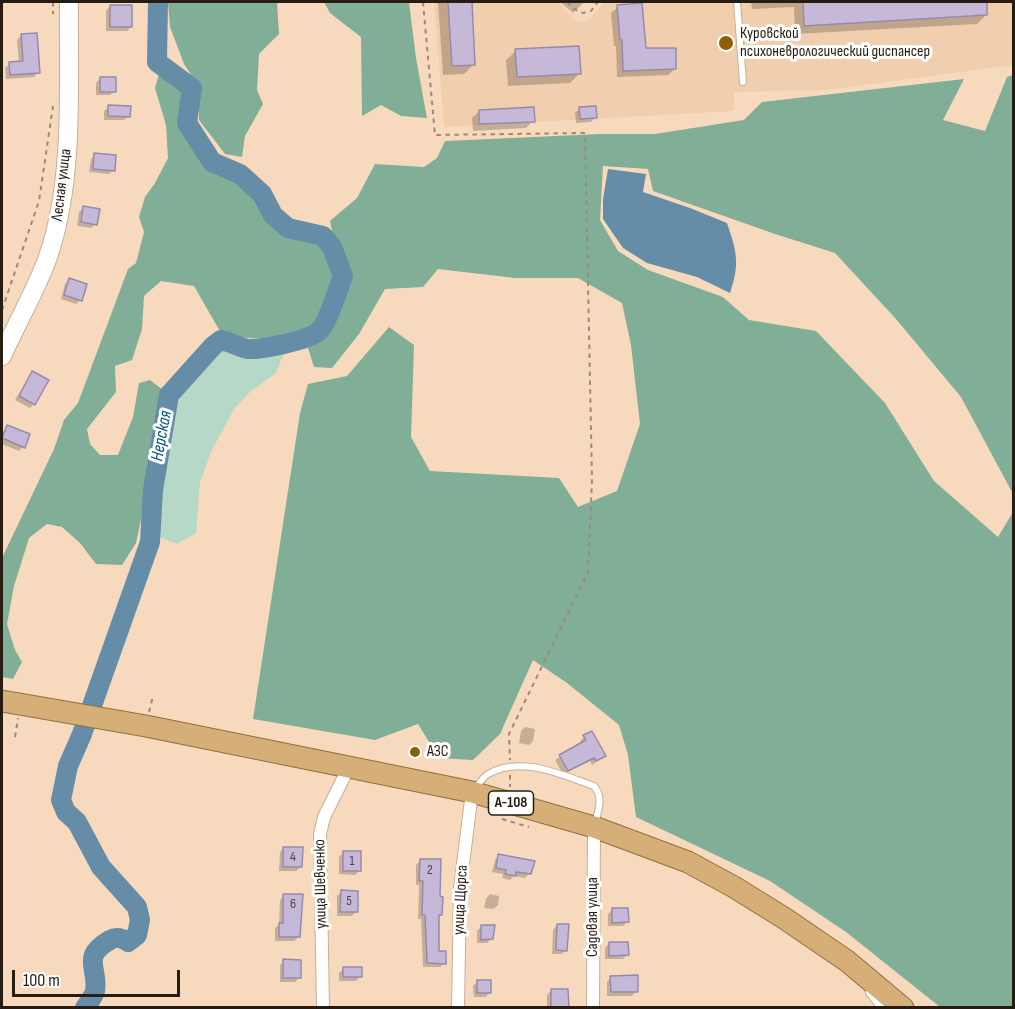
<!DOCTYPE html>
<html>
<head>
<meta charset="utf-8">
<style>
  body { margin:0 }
  #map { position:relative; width:1015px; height:1009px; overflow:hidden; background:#f7dabe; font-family:"Sofia Sans Condensed",sans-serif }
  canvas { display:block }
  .frame { position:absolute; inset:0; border:3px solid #271c12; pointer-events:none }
  .scale { position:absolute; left:12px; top:970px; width:168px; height:27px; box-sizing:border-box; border:3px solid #271c12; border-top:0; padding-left:8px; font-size:18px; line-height:21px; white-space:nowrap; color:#271c12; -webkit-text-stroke:4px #fff; paint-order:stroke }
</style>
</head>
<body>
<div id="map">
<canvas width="1015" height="1009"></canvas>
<div class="frame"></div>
<div class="scale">100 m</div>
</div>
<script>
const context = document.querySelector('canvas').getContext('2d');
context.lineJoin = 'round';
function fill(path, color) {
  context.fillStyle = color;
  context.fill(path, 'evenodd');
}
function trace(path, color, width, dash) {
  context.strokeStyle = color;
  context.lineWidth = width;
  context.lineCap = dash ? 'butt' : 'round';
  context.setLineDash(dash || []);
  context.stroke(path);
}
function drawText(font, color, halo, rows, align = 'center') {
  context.font = font + ' "Sofia Sans Condensed",sans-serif';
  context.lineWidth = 6;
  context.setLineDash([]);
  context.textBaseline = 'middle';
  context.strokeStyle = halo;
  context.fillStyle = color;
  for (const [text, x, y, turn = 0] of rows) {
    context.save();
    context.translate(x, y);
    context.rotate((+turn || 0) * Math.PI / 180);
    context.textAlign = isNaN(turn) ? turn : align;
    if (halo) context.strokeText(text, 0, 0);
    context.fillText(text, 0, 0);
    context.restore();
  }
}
const built = new Path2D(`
  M434 2H558L578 22 589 20 604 2H1013V65L828 90 734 92V111L444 127Z`);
const green = new Path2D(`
  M225 346 242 356 284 353 276 373 250 392 234 409 211 452 200 483 196 533 177 544 159 537V497L179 397 214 353Z`);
const forest = new Path2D(`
  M168 2H277L279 34 259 54 257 90 263 104 245 136 242 157 225 154 199 120V87L184 64 170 27Z
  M324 2H409L416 58 427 118 401 116 381 105 362 116 361 37 330 13Z
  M159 74 176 84 185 94 181 124 208 165 237 178 256 198 266 218 280 229 302 239 321 243 336 276 315 327C277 338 261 343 221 333L194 286 161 281 144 296 142 329 132 360 115 366 116 392 87 429 90 444 100 455H118L133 417 139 383 150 380 163 390 147 492 136 543 122 565 96 564 80 543 62 527 47 524 29 538 14 586 7 624 15 650 22 662 13 679 2 677V558L54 449 64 420 78 403 128 269 136 263 144 232 139 217 145 197 155 183 168 158 166 125 155 88Z
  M1013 75V494L961 397 896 319 835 253 775 234 653 191 648 169 603 166 600 220 618 251 648 270 723 297 749 320 816 331 885 403 934 481 998 537 1013 512V1007H940L846 932 770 881 636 817 628 755 619 725 567 683 533 660 500 734 473 760 439 758 418 724 375 740 253 719 300 413 308 384 347 376 389 327 414 345 411 437 430 471 559 478 578 507 617 491 640 424 631 345 622 303 578 278H515L438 269 423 287 385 289 359 334 332 368 314 367 308 348 323 333 350 271 333 236 330 221 357 198 375 164 424 167 437 158 445 141 600 134H655L744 120 762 102 964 79 943 120 985 131 1007 77Z`);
const water = new Path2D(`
  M608 169 646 174 643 192 690 208 727 223C737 252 740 264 730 293L697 277 647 263 623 248 603 219V199Z`);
const shadow = new Path2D(`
  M438 2H470L474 64 464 74 443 75Z
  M560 2H584L573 13Z
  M751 2H985L986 15 977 24 795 34 794 7 752 9Z
  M110 6 131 27 127 31H106V11Z
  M618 7 644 50 675 69 668 75 617 77 616 46H614L611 13Z
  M21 36 38 72 34 77 6 79 5 68 10 64 19 63 17 40Z
  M516 51 580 73 570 83 508 86 506 60Z
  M100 78 114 91 110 95H96V83Z
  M109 107 128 116 124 120H104V111Z
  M579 109 595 118 591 122 576 123 575 113Z
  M479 111 533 121 526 128 473 131 472 118Z
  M95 154 113 170 109 174 89 172 91 159Z
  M83 208 96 224 91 228 77 226 79 212Z
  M70 280 80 300 76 304 61 299 65 284Z
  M32 372 34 404 30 408 15 400Z
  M7 426 23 447 19 451 2 444V434Z
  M525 727 535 729 533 741 529 745 519 743 521 731Z
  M584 737 604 756 592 765 590 761 563 774 555 760 582 744 580 741Z
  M284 848 301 867 296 871H279L280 852Z
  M344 852 360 870 355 875 339 874V857Z
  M499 856 529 874 525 878 514 876 510 880 502 878 503 874 492 872 495 860Z
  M420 861 438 898 441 915 438 918 437 953 444 963 440 967H423L421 919H418L419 885H416V865Z
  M341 892 356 912 352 916H337V896Z
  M490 894 499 896 498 905 493 909 484 908 486 899Z
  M284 896 299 937 294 941H275V928L279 925 280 900Z
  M612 910 627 922 623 926H608V914Z
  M557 925 566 950 562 954H552L553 930Z
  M481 927 491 939 487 943H477V931Z
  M609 943 627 955 623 959H605V948Z
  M284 961 300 977 295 982H280V965Z
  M344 968 360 977 356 981H339V973Z
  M611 977 636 991 632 996H607V982Z
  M478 981 490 992 486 997H474L473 986Z
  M551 991 566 1008H547V995Z`);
const river = new Path2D(`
  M85 1008C88 1003 94 996 95 991 99 968 80 957 110 940 117 936 122 938 128 942L137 935 140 920 137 907 101 867 77 822 66 812 61 800 68 766 82 734 150 542 153 490 169 395 213 346 221 340C230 342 239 347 248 349 261 350 310 340 319 331 328 323 338 289 343 276L332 247 323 236 288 228 273 215 262 194 240 174 212 162 187 123 192 88 157 62 158 2`);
const building = new Path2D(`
  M448 2H472L475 65 452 66Z
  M803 2H987V15L804 26Z
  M642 3 646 48H676V69L623 71 622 40H620L617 5Z
  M110 5H132V27H110Z
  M37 33 40 73 10 75 9 62 23 61 21 34Z
  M579 46 581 74 517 77 515 49Z
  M100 77H116V92H100Z
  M108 105 131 106 130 117 108 116Z
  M596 106 597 118 580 119 579 107Z
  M534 107 535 122 479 124V110Z
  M94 153 116 155 115 171 93 169Z
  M83 206 100 209 97 225 81 222Z
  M69 278 87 284 82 301 64 295Z
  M32 371 49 380 35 405 19 396Z
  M7 425 30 434 25 448 2 438Z
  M592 731 606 756 596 761 594 758 568 771 559 755 586 740 583 735Z
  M283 847H303L302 867H283Z
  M343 851H361V871H343Z
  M498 854 535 861 531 874 516 872V876L505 874 506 870 496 868Z
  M420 859H441L440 896 443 897 442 915H439V951H446V964L427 963 425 915H422L423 881H419Z
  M341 890 358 891V912H340Z
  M283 894H303L300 937H279V923H283Z
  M612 908H628L629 922 612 923Z
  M557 924H569L567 951 556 950Z
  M481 925H495L493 939 481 940Z
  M609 942H628L629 955 609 956Z
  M283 959 301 960V978H283Z
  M343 967H362V977H343Z
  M638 975V992H611L610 976Z
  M477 980H491V993H477Z
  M551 989H568L569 1008H551Z`);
const path = new Path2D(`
  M53 2V14
  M423 2 435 135 585 133 592 480 588 572 509 734 510 760
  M567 2 574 9 583 13 591 11 598 2
  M2 310 39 201 53 106
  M149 712 153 696
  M15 737 18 718
  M510 775V787
  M502 819 529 827`);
const service = new Path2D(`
  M737 2 743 82
  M475 789C479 784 483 777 488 774 521 755 562 775 594 786 604 798 598 810 595 824`);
const minor = new Path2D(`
  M872 992 885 1008
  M323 1008 320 834 324 817 349 767
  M458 1008 460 888 472 792
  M593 1008 594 827`);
const secondary = new Path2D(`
  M2 356C16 325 37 288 48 257 75 178 68 84 69 2`);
const trunk = new Path2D(`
  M2 701 146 726 472 792 594 827 688 862 734 887 784 918 847 961 903 1008`);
const markers = [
  [726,43,8,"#8f5e09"],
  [415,752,6,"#8f5e09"]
];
const numberNames = [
  ["4",293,857],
  ["1",352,861],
  ["2",430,870],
  ["5",349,901],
  ["6",293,904]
];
const shields = [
  [511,803,45]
];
const shieldNames = [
  ["А-108",511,803]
];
const poiNames = [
  ["Куровской",740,34],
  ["психоневрологический диспансер",740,52],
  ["АЗС",427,752]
];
const streetNames = [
  ["Лесная улица",62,185,-83],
  ["улица Шевченко",321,884,-91],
  ["улица Щорса",461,900,-87],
  ["Садовая улица",593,917,-90]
];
const waterNames = [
  ["Нерская",162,436,-80]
];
fill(built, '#f1cfae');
fill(green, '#b6d8c6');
fill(forest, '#81ae97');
fill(water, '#658da7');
fill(shadow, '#0003');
trace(river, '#658da7', 20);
fill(building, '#c6b8d9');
trace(building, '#978aa9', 1.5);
trace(service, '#c9ae93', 8);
trace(minor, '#c9ae93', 14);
trace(secondary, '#c9ae93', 20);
trace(trunk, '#926e3e', 23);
trace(path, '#9e8975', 2, [4.5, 4.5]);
trace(service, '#fff', 6);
trace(minor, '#fff', 12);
trace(secondary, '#fff', 18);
trace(trunk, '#d6ae77', 21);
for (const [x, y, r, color] of markers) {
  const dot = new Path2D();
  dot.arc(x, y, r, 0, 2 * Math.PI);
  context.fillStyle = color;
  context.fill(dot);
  trace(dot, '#fff', 2);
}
drawText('14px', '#4f4344', null, numberNames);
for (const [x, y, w] of shields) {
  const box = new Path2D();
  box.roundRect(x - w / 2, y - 12, w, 24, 4.5);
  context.fillStyle = '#fff';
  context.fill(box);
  trace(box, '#271c12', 1.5);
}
drawText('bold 15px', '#271c12', null, shieldNames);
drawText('16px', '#271c12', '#fff', poiNames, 'left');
drawText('16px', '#271c12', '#fff', streetNames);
drawText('italic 18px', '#035377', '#fff', waterNames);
</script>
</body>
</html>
